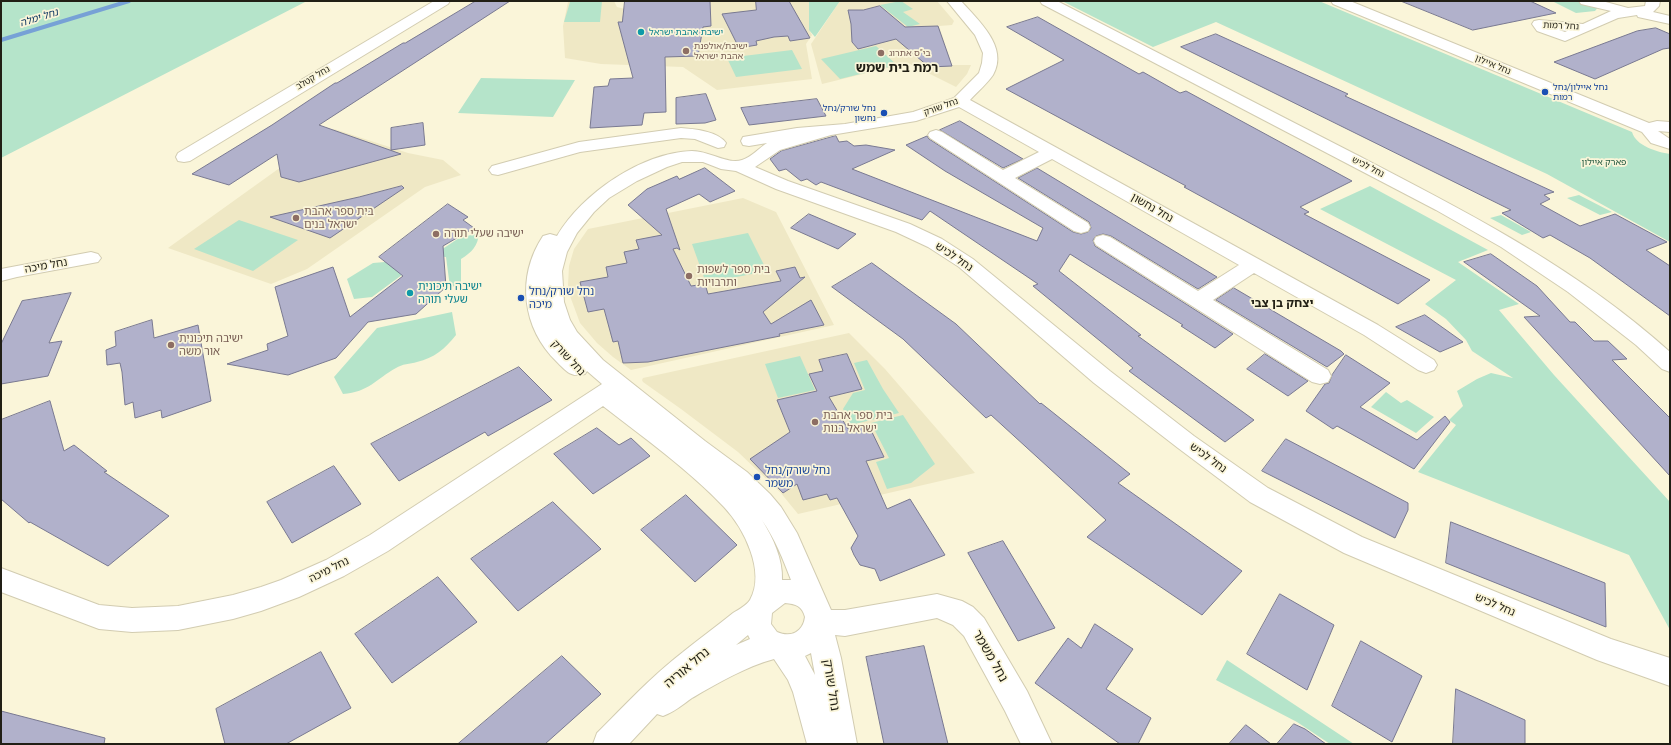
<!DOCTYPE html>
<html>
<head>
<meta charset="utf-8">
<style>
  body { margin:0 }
  #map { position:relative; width:1671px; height:745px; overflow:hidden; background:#faf5d9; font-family:"PT Sans",sans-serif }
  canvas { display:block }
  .frame { position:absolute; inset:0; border:2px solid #211f15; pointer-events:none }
</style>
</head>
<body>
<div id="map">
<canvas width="1671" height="745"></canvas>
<div class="frame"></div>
</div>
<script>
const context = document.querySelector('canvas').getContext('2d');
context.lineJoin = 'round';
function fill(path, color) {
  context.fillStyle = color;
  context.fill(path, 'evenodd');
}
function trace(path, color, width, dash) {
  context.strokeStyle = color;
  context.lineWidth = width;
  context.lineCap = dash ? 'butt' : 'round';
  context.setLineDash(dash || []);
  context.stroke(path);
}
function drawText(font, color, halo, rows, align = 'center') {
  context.font = font + ' "PT Sans","Noto Sans Hebrew",sans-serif';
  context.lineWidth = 3.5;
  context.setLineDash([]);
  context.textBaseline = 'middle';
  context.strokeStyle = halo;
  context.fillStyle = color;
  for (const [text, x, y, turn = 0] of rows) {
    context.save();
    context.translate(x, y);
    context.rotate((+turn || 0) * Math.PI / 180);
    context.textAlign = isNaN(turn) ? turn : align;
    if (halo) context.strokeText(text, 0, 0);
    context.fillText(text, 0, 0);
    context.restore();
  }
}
const built = new Path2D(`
  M614 1 617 7 625 9 722 1H809V29L812 35 806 44 812 79 717 90 683 67 601 64 565 58 563 26 568 2Z
  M840 1H937L954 21 952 25 939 26 952 65H971L967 74 956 87 908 63 822 84 811 44Z
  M334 129 408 153 443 160 461 175 425 187 307 269 271 284 168 248Z
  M743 198 776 212 834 325 631 370 613 357 597 343 580 323 570 296 568 285 569 266 574 249 588 229Z
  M849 333 885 369 975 473 798 514 780 492 738 452 681 409 643 382 642 380 643 378Z`);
const green = new Path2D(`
  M1 1H307L1 158Z
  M602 1 600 22H564L570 2Z
  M809 1H840L815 37 809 30Z
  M901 1 913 9 903 12 920 24 908 27 880 5Z
  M1062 1H1319L1632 132C1636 146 1657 152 1670 154V242L1547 174 1216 22 1153 47Z
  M1552 1H1582L1600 5 1595 11 1576 13Z
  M876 46 897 65 840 79 821 59Z
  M792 50 802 69 736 77 727 58Z
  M481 78 575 80 553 117 458 113Z
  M1370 186 1488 250 1458 262 1519 304 1499 310 1554 375 1670 502V630L1629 555 1418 472 1456 425 1449 420 1463 406 1457 391 1477 379 1491 373 1513 378 1472 351 1466 340 1446 319 1425 304 1456 280 1320 209Z
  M1579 195 1612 212 1600 215 1567 198Z
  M1501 215 1531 232 1522 235 1490 218Z
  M239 220 298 240 253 271 194 249Z
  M479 233C478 246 472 252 461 259V285L450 287 446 257 432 256 459 238Z
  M748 233 767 271 706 283 692 244Z
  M390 260 406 272 372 297 354 299 347 279 373 263 385 262Z
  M452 312 456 335C445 349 434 358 417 362 410 364 402 364 396 368 376 379 369 392 343 394L334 377 377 328Z
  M800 356 815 390 778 398 765 364Z
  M867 360 883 389 899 413 851 425 843 409 853 393 865 390 854 363Z
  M1386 392 1401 403 1407 400 1434 417 1416 433 1371 407Z
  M903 415 935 464 911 483 887 489 876 462 889 458 871 423Z
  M1227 660 1354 744H1330L1297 722 1216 680Z`);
const stream = new Path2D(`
  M1 40 129 1`);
const building = new Path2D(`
  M476 1H510L319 125 401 154 299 182 281 177 277 154 229 185 192 174 272 125 335 83H337L403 43H405Z
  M625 1H710L711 26 703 27 698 56 665 57 666 112 644 113 642 125 590 128 594 87 608 86 610 79 633 78 618 22H622Z
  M756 1H789L810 38 790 41 788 36 774 37 756 41 757 45 739 48 722 14 756 10Z
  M1401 1H1530L1556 13 1473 30Z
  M880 6 905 27 938 26 952 66 929 67 896 39 858 49 852 42 851 24 848 10H863Z
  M1038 17 1139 74 1143 72 1180 93 1186 91 1352 181 1300 207 1309 212 1304 214 1430 280 1398 304 1184 187 1186 186 1006 89 1064 60 1007 27Z
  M1656 28 1670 34V48L1663 49 1595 79 1554 62 1637 31Z
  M1216 34 1348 94 1345 96 1554 192 1544 195 1550 199 1540 204 1580 226 1615 214 1667 242 1646 250 1670 266V316L1590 258 1550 235 1543 238 1502 213 1511 210 1181 47Z
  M706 94 716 120 705 123 676 124V98Z
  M817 99 826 116 749 125 741 108Z
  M960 121 1023 159 1003 168 940 130Z
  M423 123 425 145 391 150V128Z
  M836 136 839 142 847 141 854 146 866 145 895 150 852 169 1037 241 1043 228 945 171 906 145 927 136 929 139 1073 232 1081 234 1088 232 1091 228 1089 222 1018 178 1037 168 1217 277 1198 289 1111 236 1103 234 1096 236 1093 240 1095 246 1233 334 1215 348 1181 326 1183 325 1070 254 1059 271 1141 335 1138 336 1254 420 1225 442 1129 371 1133 368 1033 286 1038 284 930 211 922 220 821 182 816 185 807 179 801 181 786 169 779 171 770 159 781 151Z
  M705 168 735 191 710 202 699 194 666 209 680 250 677 248 673 249 691 286 705 284 708 294 781 281 776 271 795 267 800 278 805 277 763 312 771 324 811 300 824 325 779 334 780 336 648 362 623 363 618 341 613 342 604 309 588 312 580 282 608 277 606 267 627 263 624 252 639 249 636 240 662 235 628 205 647 189 677 176 679 179Z
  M402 186 404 188 330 238 270 217 359 197Z
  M448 204 468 217 463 220 474 228 443 246 446 287 416 314 368 322 336 358 288 375 227 364 268 350 267 344 288 336 275 287 333 267 350 317 403 276 379 257Z
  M809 214 856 234 838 249 791 228Z
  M1491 254 1537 286 1570 322H1575L1594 341H1608L1627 359 1612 360 1670 418V476L1524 317 1540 316 1464 262Z
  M872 263 956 324 1040 404 1041 403 1130 474 1118 483 1242 571 1202 615 1087 537 1106 520 991 415 986 418 903 339 832 287Z
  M1234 288 1341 351 1344 354 1327 367 1216 300Z
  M71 293 49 343 62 341 48 376 1 384V344L22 301Z
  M1425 315 1463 342 1440 352 1396 327Z
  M152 320 154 338 198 325 211 401 162 418 161 410 135 418 133 402 125 405 122 372 120 363 107 365 106 350 116 346 115 332Z
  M847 354 862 389 829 397 848 429 868 424 884 457 866 461 887 509 910 499 945 555 880 581 875 569 860 565 854 555 851 548 858 536 837 498 830 500 827 494 803 500 797 484 783 493 750 459 790 432 777 400 817 391 809 374 823 371 819 360Z
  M1265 354 1308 381 1288 396 1247 369Z
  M1346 355 1390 383 1360 407 1417 440 1445 416 1450 422 1414 469 1337 426 1333 429 1306 411 1325 384 1329 383 1332 375Z
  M519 367 552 400 488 436 485 432 399 481 371 444Z
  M50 401 64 451 74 445 107 471 104 472 169 516 108 566 30 522 29 523 1 499V420Z
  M597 428 619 445 631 438 650 456 593 494 554 454Z
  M1286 439 1408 503V510L1395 538 1262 471Z
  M334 466 361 504 292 543 267 502Z
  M686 495 737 545 695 582 641 530Z
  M553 502 601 549 518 611 471 559Z
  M1451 522 1605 583 1606 627 1446 563Z
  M1003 541 1055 628 1018 641 968 553Z
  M438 577 477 622 392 683 355 634Z
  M1280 594 1334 625 1307 690 1247 654Z
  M1095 624 1133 649 1106 689 1151 718 1138 744H1120L1035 683 1068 638 1081 648Z
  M1361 641 1422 676 1392 742 1332 706Z
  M924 646 948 744H884L866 657Z
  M321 652 351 708 286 744H225L216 709Z
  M562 656 601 694 545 744H458Z
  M1456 689 1525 720V744H1453Z
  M1 711 105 738 104 744H1Z
  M1294 724 1305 729 1326 744H1277Z
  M1246 725 1271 744H1229Z`);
const minor = new Path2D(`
  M434 1H450L448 4 190 161 184 162 178 161 176 157 178 153Z
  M947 1H961C978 20 1009 47 993 75 987 84 977 92 970 100L1378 325 1434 360 1437 365 1434 370 1426 373 1418 370 1364 335 1254 273 1213 300 1328 370 1331 376 1328 382 1320 384 1312 382 1096 245 1094 241 1096 237 1103 235 1110 237 1198 291 1239 265 1052 159 1015 178 1088 223 1090 227 1088 231 1081 233 1074 231 930 138 928 135 930 132 936 130 942 132 1003 170 1039 152 959 107 916 121 831 135 780 150 755 167 788 181 910 224 942 239 973 259 1110 371 1194 436 1268 488 1362 537 1611 639 1670 658V686L1597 660 1344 553 1250 502 1178 448 1094 383 959 267 928 247 896 232 776 189 736 171 721 169 703 162H682L667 167 637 181 609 198 594 212 577 233 567 252 562 271 564 302 570 320 577 332 603 360 705 441 747 472 770 494 781 507 797 533 831 610H845L937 594 962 601 973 607 984 618 1027 691 1052 744H1021L1005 711 964 636 953 625 937 618 845 636 835 635 841 658 857 744H807L793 692 788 680 774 659C745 667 718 683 692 698 682 705 674 712 663 716L657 714 629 744H593L597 733C625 705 652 676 683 652 699 639 717 626 733 613 738 610 747 605 750 600 766 572 744 528 724 507 689 470 643 437 603 406L388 551 344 576 299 597 261 611 233 619 178 630 132 632 99 629 1 592V568L99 605 132 608 178 606 233 595 261 587 281 580 326 560 370 535 602 384 587 371 585 374C571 378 566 371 557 362 522 328 516 277 543 236L550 234 557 236C583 193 641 153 692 151 709 151 729 165 742 160 752 157 759 148 767 143L749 146 743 145 741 141 743 137 797 128 845 124 913 112 954 98 979 73 982 63 983 53 975 35ZM762 520C775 539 783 559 791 580H782C783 559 773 538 762 520ZM785 603C796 604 802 606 805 617 803 632 791 638 777 632L771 624 772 613ZM748 635 750 639 736 645ZM811 653 815 675 805 656Z
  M1040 1H1057C1155 51 1253 102 1351 152 1463 210 1576 267 1670 352V372L1662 369 1636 345 1568 292 1501 247 1436 210 1042 4Z
  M1331 1H1350L1649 123 1657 121 1670 122V132L1658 131 1670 139V149L1651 143 1642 132 1333 4Z
  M1579 1H1602L1628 8 1645 6 1646 1H1660L1659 6 1653 12 1670 16V24L1638 17 1637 15 1618 18 1565 41 1537 31 1532 24 1534 21 1539 20 1583 24 1611 11 1581 4ZM1559 30 1567 31 1565 32Z
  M681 128C694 129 718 131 726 143L724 147 718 148 695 139 681 138 580 152 498 175 492 174 489 170 492 166 579 142Z
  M91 252 98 254 101 258 98 262 17 277 1 281V269Z`);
const markers = [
  [641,32,4,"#0f9aa8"],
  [686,51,4,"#8d6e63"],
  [881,53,4,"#8d6e63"],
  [1545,92,4,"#1a4fb4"],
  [884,113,4,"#1a4fb4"],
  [296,218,4,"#8d6e63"],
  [436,234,4,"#8d6e63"],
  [689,276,4,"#8d6e63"],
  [410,293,4,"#0f9aa8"],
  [521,298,4,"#1a4fb4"],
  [171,345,4,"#8d6e63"],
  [815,422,4,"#8d6e63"],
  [757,477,4,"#1a4fb4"]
];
const farStreetnames = [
  ["נחל רמות",1561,26,3],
  ["נחל איילון",1493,65,22],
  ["נחל קטלב",313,78,-31],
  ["נחל שורק",941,107,-20],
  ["נחל לכיש",1368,167,27]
];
const farCulturenames = [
  ["ישיבת אהבת ישראל",649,32]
];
const farEducationnames = [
  ["ישיבת/אולפנת",694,46],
  ["אהבת ישראל",694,56],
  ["בי\"ס אתרוג",889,53]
];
const farTransitnames = [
  ["נחל איילון/נחל",1553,87],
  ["רמות",1553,97],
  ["נחל שורק/נחל",876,108,"right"],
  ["נחשון",876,118,"right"]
];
const farParknames = [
  ["פארק איילון",1604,162]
];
const farWaternames = [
  ["נחל ימלה",39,18,-17]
];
const streetNames = [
  ["נחל נחשון",1152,208,30],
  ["נחל לכיש",954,257,34],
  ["נחל מיכה",46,266,-10],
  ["נחל שורק",568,358,47],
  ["נחל לכיש",1208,458,36],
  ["נחל מיכה",329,570,-27],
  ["נחל לכיש",1495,605,23]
];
const educationNames = [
  ["בית ספר אהבת",304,212],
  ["ישראל בנים",304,225],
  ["ישיבה שעלי תורה",444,234],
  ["בית ספר לשפות",697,270],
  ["ותרבויות",697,283],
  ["ישיבה תיכונית",179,339],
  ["אור משה",179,352],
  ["בית ספר אהבת",823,416],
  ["ישראל בנות",823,429]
];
const cultureNames = [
  ["ישיבה תיכונית",418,287],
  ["שעלי תורה",418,300]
];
const transitNames = [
  ["נחל שורק/נחל",529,292],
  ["מיכה",529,305],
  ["נחל שורק/נחל",765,471],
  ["משמר",765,484]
];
const neighbourhoodNames = [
  ["יצחק בן צבי",1282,304]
];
const farDistrictnames = [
  ["רמת בית שמש",897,68]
];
const nearStreetnames = [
  ["נחל משמר",990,656,60],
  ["נחל אוריה",687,668,-40],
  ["נחל שורק",831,685,81]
];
fill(built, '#efe8c5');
fill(green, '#b5e4ca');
trace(stream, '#77a1d6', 4);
fill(building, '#b1b1cb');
trace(building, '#797991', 1);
trace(minor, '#d2ccb1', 2);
fill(minor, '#fff');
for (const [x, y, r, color] of markers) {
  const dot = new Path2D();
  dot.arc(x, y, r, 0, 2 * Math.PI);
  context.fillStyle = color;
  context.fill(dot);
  trace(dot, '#faf5d9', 1.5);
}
drawText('9px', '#211f15', '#faf5d9', farStreetnames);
drawText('9px', '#0d838f', '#faf5d9', farCulturenames, 'left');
drawText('9px', '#785e54', '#faf5d9', farEducationnames, 'left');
drawText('9px', '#164399', '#faf5d9', farTransitnames, 'left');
drawText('9px', '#20573e', '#faf5d9', farParknames);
drawText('italic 10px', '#002c5b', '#faf5d9', farWaternames);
drawText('11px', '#211f15', '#faf5d9', streetNames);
drawText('11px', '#785e54', '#faf5d9', educationNames, 'left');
drawText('11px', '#0d838f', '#faf5d9', cultureNames, 'left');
drawText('11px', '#164399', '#faf5d9', transitNames, 'left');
drawText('bold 12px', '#211f15', '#faf5d9', neighbourhoodNames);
drawText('bold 13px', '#211f15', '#faf5d9', farDistrictnames);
drawText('13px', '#211f15', '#faf5d9', nearStreetnames);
</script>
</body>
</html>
